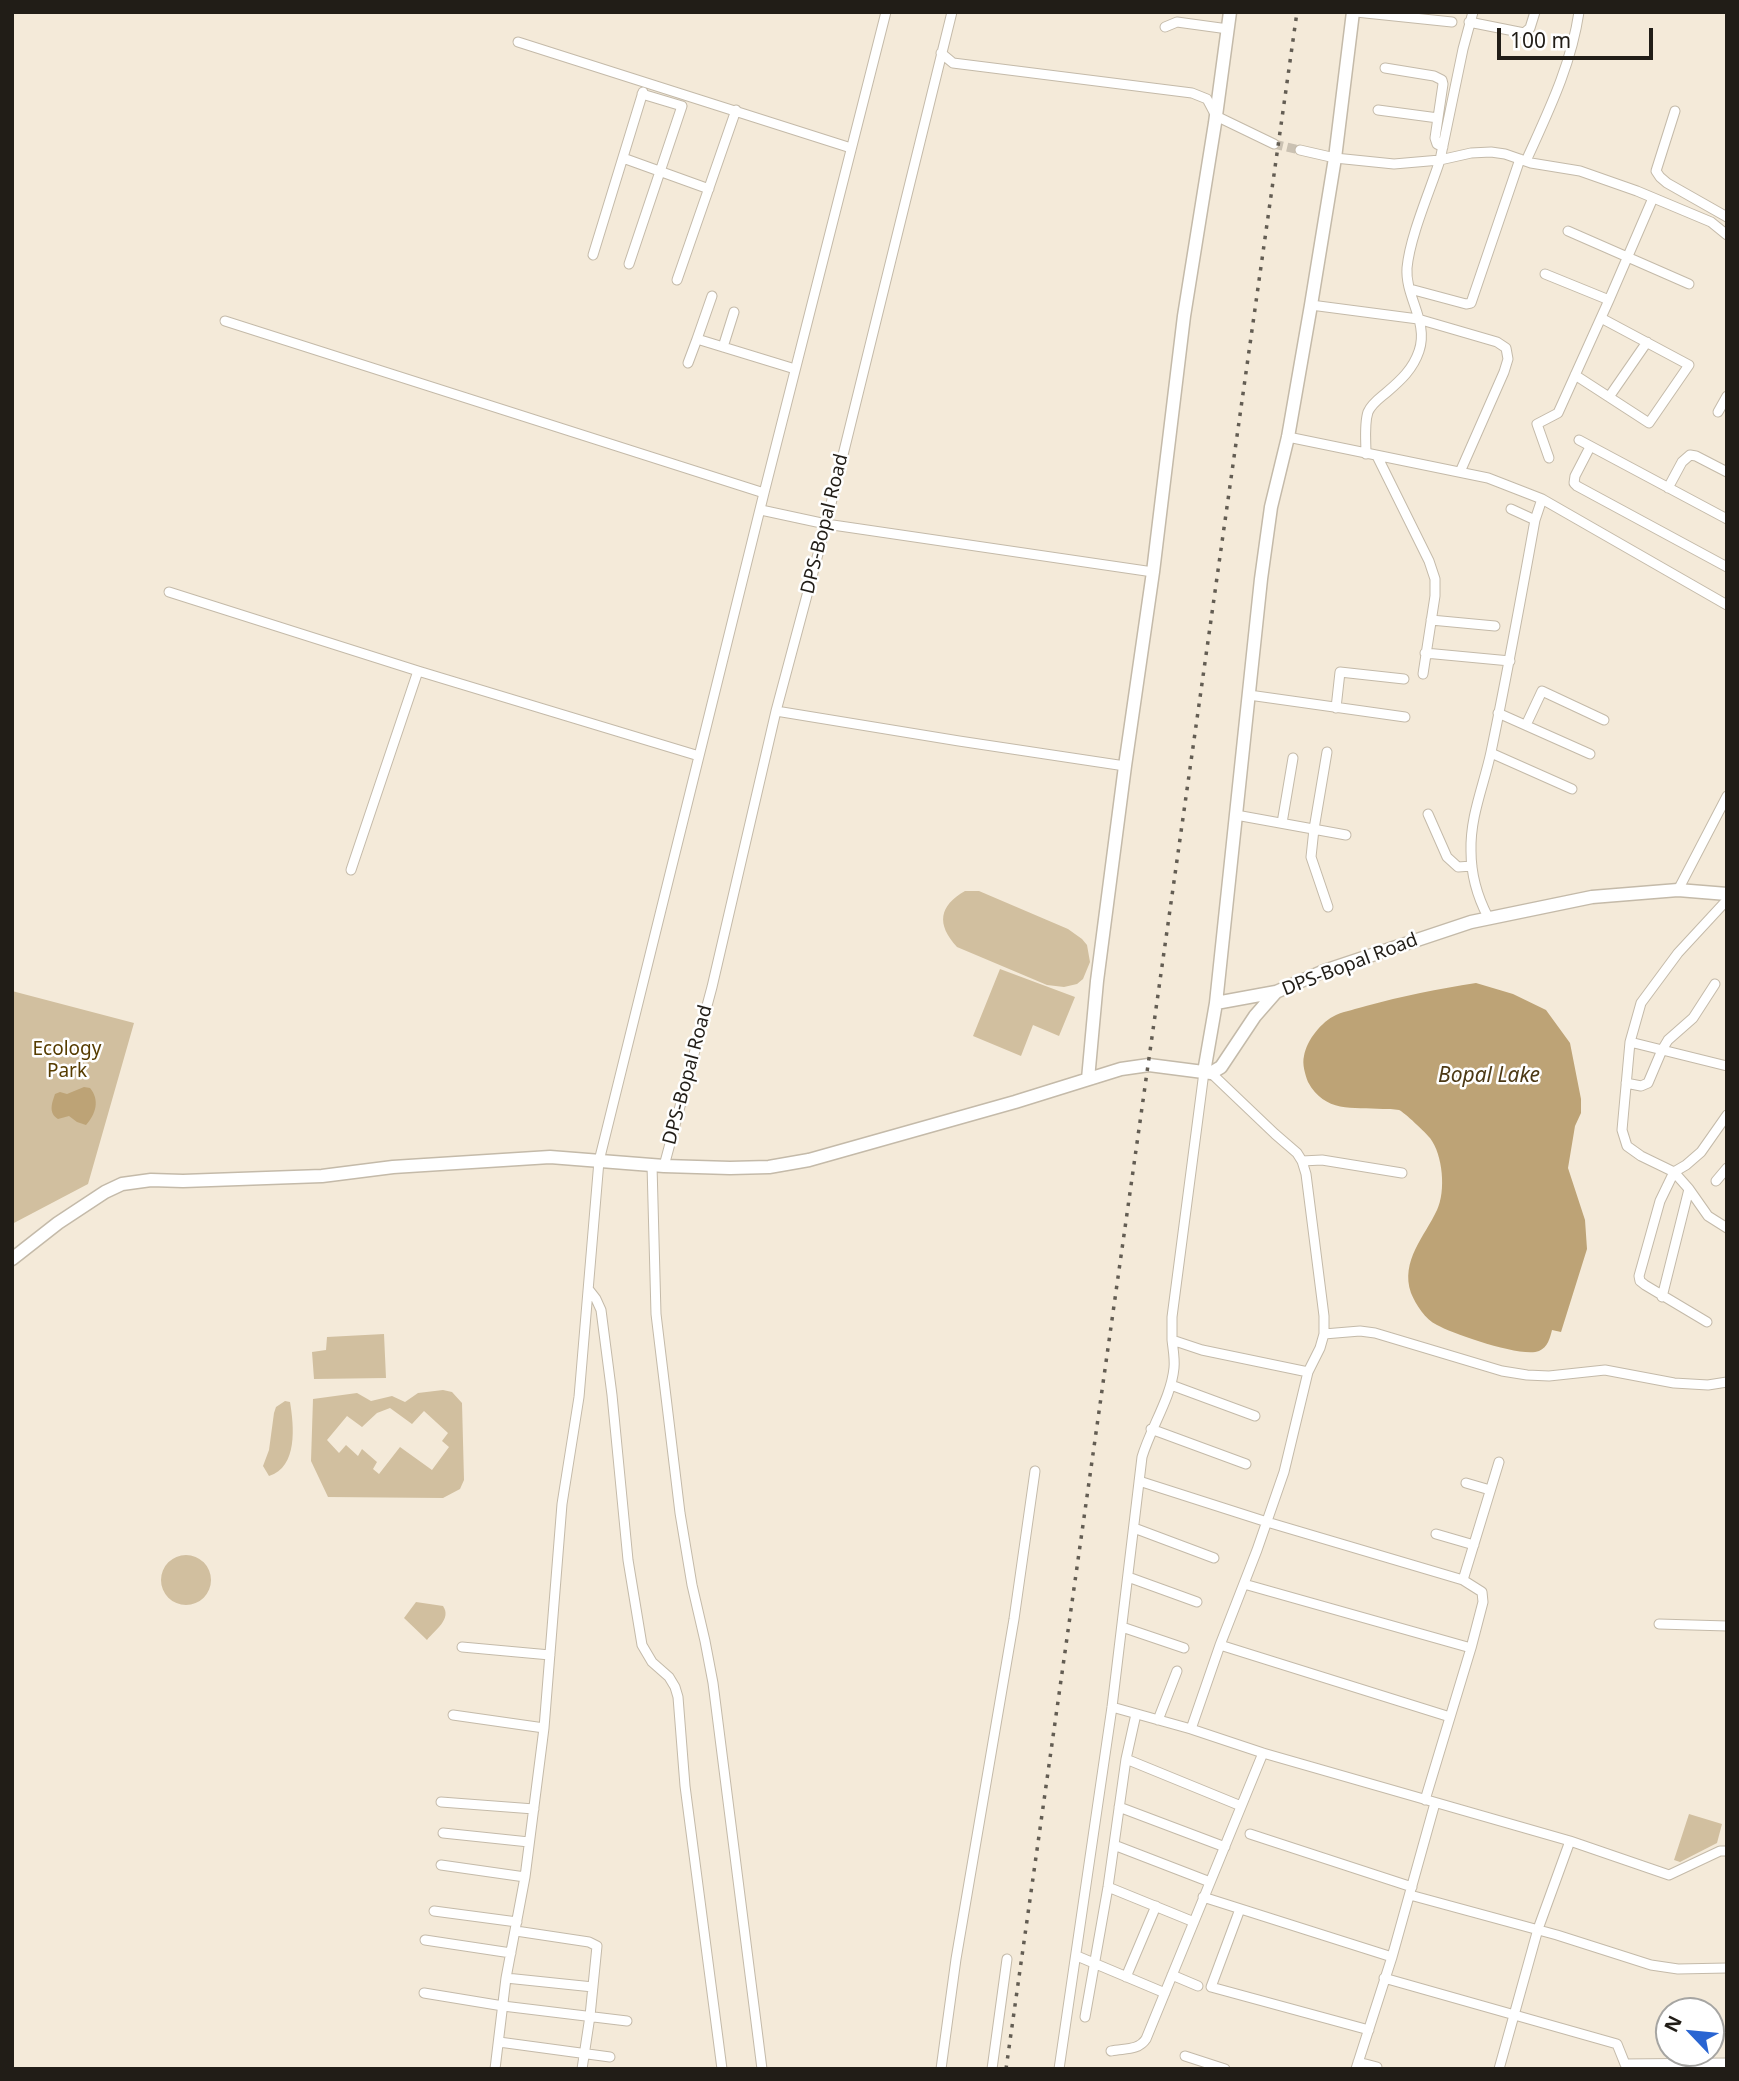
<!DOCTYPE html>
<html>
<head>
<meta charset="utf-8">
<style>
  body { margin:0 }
  #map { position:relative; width:1739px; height:2081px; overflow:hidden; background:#f4ead9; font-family:"Noto Sans",sans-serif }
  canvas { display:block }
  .frame { position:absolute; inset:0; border:14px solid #211d17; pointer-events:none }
  .north { position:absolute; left:1655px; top:1997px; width:70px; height:70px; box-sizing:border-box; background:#fff; border:2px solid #a6a5a2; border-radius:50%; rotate:296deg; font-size:19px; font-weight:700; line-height:28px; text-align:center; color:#211d17 }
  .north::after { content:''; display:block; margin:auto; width:24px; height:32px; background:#2a65d2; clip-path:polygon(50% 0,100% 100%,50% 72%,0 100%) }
  .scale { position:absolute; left:1497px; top:28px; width:156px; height:32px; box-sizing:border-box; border:4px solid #211d17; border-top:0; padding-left:9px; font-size:21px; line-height:24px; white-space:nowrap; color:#211d17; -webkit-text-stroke:5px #fff; paint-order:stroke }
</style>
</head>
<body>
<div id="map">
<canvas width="1739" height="2081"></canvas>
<div class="frame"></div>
<div class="north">N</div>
<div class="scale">100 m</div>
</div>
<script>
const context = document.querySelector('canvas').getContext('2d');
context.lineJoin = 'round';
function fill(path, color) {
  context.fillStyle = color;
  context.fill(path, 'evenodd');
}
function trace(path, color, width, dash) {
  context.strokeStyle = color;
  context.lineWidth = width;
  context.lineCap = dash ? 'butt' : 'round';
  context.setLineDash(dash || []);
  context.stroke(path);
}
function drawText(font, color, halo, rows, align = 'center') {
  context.font = font + ' "Noto Sans",sans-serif';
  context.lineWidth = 5;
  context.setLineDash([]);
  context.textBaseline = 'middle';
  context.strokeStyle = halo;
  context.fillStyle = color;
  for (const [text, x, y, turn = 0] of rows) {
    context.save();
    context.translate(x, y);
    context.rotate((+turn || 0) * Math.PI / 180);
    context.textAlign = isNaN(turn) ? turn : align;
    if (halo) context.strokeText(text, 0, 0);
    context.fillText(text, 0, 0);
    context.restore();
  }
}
const green = new Path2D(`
  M965 891H979L1068 929 1082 939 1087 945 1090 962 1083 979 1077 984 1064 987 1047 985 957 947C936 924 939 906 965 891Z
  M1000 969 1075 997 1059 1036 1033 1025 1021 1056 973 1036Z
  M12 991 134 1023 88 1184 12 1224Z
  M384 1334 386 1378 314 1379 312 1352 326 1350 327 1337Z
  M443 1390 452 1392 462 1403 464 1480 460 1489 443 1498 328 1497 311 1461 313 1399 357 1393 371 1401 392 1396 405 1402 418 1393ZM390 1408 412 1424 424 1411 448 1433 442 1441 449 1447 432 1470 400 1447 379 1474 373 1469 377 1462 362 1449 358 1456 346 1445 339 1453 327 1440 347 1416 362 1427 377 1413Z
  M285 1401 290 1402C294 1426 298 1467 269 1476L263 1466 269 1450 274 1413 276 1407Z
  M161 1580a25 25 0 1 1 50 0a25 25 0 1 1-50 0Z
  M416 1602 443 1606C452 1619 435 1630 427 1640L404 1618Z
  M1689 1814 1722 1824 1717 1843 1680 1862 1674 1860Z`);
const water = new Path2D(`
  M1476 983 1513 994 1546 1010 1570 1043 1581 1099V1113L1575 1126 1568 1168 1585 1220 1587 1249 1561 1332 1552 1330C1550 1338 1548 1347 1539 1351 1522 1358 1453 1334 1437 1325 1425 1319 1416 1305 1411 1293 1400 1261 1425 1236 1437 1210 1446 1191 1443 1155 1430 1138 1426 1133 1404 1112 1399 1110 1394 1109 1387 1109 1383 1109 1352 1107 1325 1113 1308 1082 1305 1074 1302 1064 1304 1056 1307 1040 1321 1022 1336 1015 1345 1011 1357 1009 1366 1006 1402 996 1438 989 1476 983Z
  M84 1087 90 1088C100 1100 96 1114 86 1125L77 1122 69 1116 58 1119C48 1113 52 1103 55 1094L60 1092 67 1094Z`);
const streetTunnel = new Path2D(`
  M1274 144 1300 150`);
const street = new Path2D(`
  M1356 12 1452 22
  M1473 12 1463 49 1440 160 1471 153 1491 152 1505 154 1531 163 1580 171 1637 191 1711 222 1727 235
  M1469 22 1524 33 1530 28 1535 12
  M1165 27 1177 22 1228 29
  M518 42 851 148
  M941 53 953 63 1192 93 1207 99 1216 116 1274 144
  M1385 68 1434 76 1442 80 1443 84 1435 138 1437 144 1443 147
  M1378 110 1438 118
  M1675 111 1656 171 1660 177 1667 183 1727 217
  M1300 150 1335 158 1394 164 1440 160C1430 191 1410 236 1407 268 1405 297 1429 322 1419 351 1413 369 1401 380 1387 392 1380 398 1372 403 1368 412 1364 424 1366 441 1366 454
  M623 158 709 189
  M1526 161C1548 112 1571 66 1579 12
  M1568 231 1689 284
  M593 255 643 92
  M629 264 682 106 642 94
  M1545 274 1609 300
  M677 280 736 110
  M1410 289 1466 304 1471 303 1520 159
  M712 296 697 339 795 369
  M1311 305 1418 319 1497 342 1506 348 1508 359 1504 372 1460 472
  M225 321 764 493 886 12
  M723 347 734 312
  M688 363 697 339
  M1575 375 1649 423 1689 365 1601 318
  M1609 397 1647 342
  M1718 412 1727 396
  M1288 437 1488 478 1542 499 1535 520C1521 598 1507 675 1491 752 1484 785 1470 816 1471 851 1471 875 1477 896 1488 917
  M1579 440 1727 519
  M1590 447 1575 476 1574 483 1577 486 1727 567
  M1377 456 1429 561 1435 579V596L1423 674
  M1549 458 1537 424 1558 413 1609 300 1653 198
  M1668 488 1682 462 1690 455 1696 456 1727 472
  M1542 499 1727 605
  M1511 509 1535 520
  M761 510 826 524 1153 572
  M169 592 418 671 699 756
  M1431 620 1495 626
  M1425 653 1510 661
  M1249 695 1405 717
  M1336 708 1340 672 1404 679
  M776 711 959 741 1125 766
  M1498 713 1590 754
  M1526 725 1542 691 1604 720
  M1327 752 1314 829 1311 857 1328 907
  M1491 753 1572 789
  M1428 814 1447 857 1458 867 1472 866
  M1236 815 1346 835
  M1282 823 1293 758
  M351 870 418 671
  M1678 890 1727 796
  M1727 900 1678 953 1641 1003 1630 1042 1622 1130 1627 1146 1641 1156 1674 1172 1689 1189 1708 1216 1727 1228
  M1630 1042 1727 1066
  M1204 1072 1172 1317V1340L1202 1350 1308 1372
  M1211 1073 1275 1134 1297 1153 1302 1161 1306 1174 1324 1316V1334L1320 1348 1308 1372 1284 1472 1257 1550 1220 1645 1191 1729 1263 1753 1570 1841 1669 1875 1720 1851H1727
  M1626 1083 1641 1086 1648 1083 1662 1050 1668 1040 1693 1018 1715 984
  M1302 1161 1322 1160 1402 1173
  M652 1165 656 1314 680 1513 692 1585 705 1641 713 1683 762 2069
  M664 1166 712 987 776 711 826 524 952 12
  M1716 1181 1727 1168
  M589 1290 596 1299 601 1310 612 1395 628 1560 642 1645 652 1662 669 1677 675 1687 678 1697 685 1786 722 2069
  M1662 1297 1689 1189
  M1707 1322 1645 1285 1640 1281 1639 1276 1660 1201 1674 1172 1686 1165 1701 1152 1727 1115
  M1324 1334 1360 1331 1375 1333 1502 1371 1527 1375 1549 1376 1605 1370 1674 1383 1708 1385 1727 1382
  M1171 1385 1255 1416
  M1151 1429 1246 1464
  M1139 1481 1267 1522 1463 1580 1482 1592 1483 1602 1471 1648 1425 1800
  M1466 1483 1490 1490
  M1134 1528 1214 1558
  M1436 1534 1474 1545
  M1128 1577 1197 1602
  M1463 1580 1499 1462
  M1244 1584 1471 1648
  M1659 1624 1727 1626
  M1122 1627 1184 1648
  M1220 1645 1450 1717
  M462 1647 550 1655
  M1112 1707 1191 1729
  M453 1715 544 1728
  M1158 1720 1177 1671
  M1126 1759 1241 1806
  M441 1802 534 1809
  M1119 1807 1225 1847
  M443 1833 529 1842
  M1250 1834 1412 1887
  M1114 1845 1210 1882
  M441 1865 525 1877
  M1108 1887 1194 1922
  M1410 1895 1557 1935 1651 1965 1678 1969 1727 1968
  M1203 1897 1392 1957
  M1240 1909 1211 1987 1369 2030
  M434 1911 517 1922
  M516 1931 589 1942 597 1946 590 2016 582 2069
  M425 1940 511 1953
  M1077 1956 1165 1993
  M1172 1975 1198 1986
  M1126 1977 1156 1906
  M506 1978 593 1987
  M1384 1978 1617 2044 1625 2064 1727 2063
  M424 1993 503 2006 627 2021
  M1085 2017 1108 1887 1126 1759 1136 1714
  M499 2042 610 2057
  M1111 2051C1124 2048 1138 2051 1146 2039L1263 1753
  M1185 2056 1225 2069
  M1358 2062 1377 2067
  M495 2069 506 1978 525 1877 544 1728 562 1504 579 1397 599 1161 764 493
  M941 2069 956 1959 1014 1619 1035 1471
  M992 2069 1007 1959
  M1059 2069 1112 1707 1142 1457C1151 1427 1171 1398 1174 1368 1175 1359 1173 1349 1172 1340
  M1356 2069 1392 1957 1435 1803
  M1499 2069 1538 1929 1570 1841`);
const secondary = new Path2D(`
  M1216 1003 1276 992
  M1204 1072 1216 1003 1261 579 1271 507 1288 437 1311 305 1335 158 1353 12
  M1088 1079 1097 981 1125 766 1153 572 1184 316 1215 123 1230 12
  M12 1259 58 1223 105 1192 122 1184 151 1180 183 1181 322 1176 393 1167 550 1157 664 1166 730 1168 769 1167 809 1160 1015 1102 1121 1069 1149 1065 1211 1073 1221 1067 1255 1016 1276 992 1324 971 1471 922 1592 897 1678 890 1727 894`);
const rail = new Path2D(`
  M1006 2069 1297 12`);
const streetNames = [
  ["DPS-Bopal Road",825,524,-76],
  ["DPS-Bopal Road",1350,965,-21],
  ["DPS-Bopal Road",688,1075,-75]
];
const parkNames = [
  ["Ecology",67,1050],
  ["Park",67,1072]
];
const waterNames = [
  ["Bopal Lake",1489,1076]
];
fill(green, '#d1bf9f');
fill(water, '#bda376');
trace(streetTunnel, '#cac1b2', 9, [9, 4.5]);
trace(street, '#c4baa9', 11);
trace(secondary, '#c4baa9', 15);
trace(street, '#fff', 9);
trace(secondary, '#fff', 12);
trace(rail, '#635d53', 3.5, [3.5, 7]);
drawText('19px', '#211d17', '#fff', streetNames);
drawText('19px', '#563c00', '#fff', parkNames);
drawText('italic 21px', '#4c3915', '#fff', waterNames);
</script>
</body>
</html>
